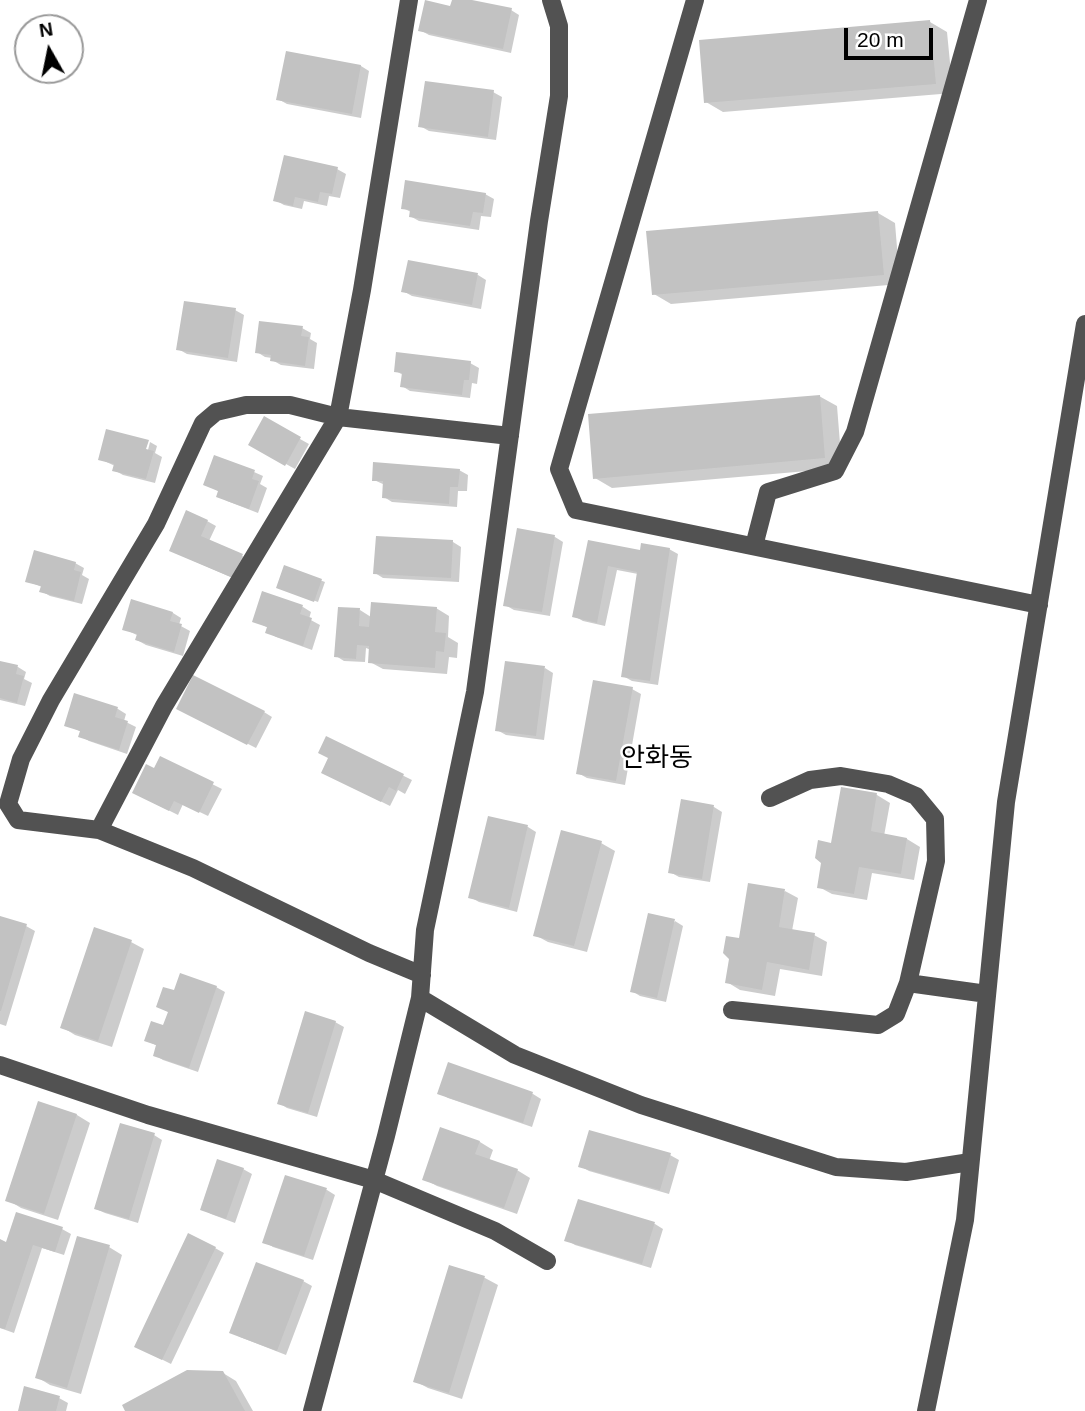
<!DOCTYPE html>
<html>
<head>
<meta charset="utf-8">
<style>
  body { margin:0 }
  #map { position:relative; width:1085px; height:1411px; overflow:hidden; background:#fff; font-family:Arial,sans-serif }
  canvas { display:block }
  .north { position:absolute; left:14px; top:14px; width:70px; height:70px; box-sizing:border-box; background:#fff; border:2px solid #999; border-radius:50%; rotate:351deg; font-size:19px; font-weight:700; line-height:28px; text-align:center; color:#000 }
  .north::after { content:''; display:block; margin:auto; width:24px; height:32px; background:#000; clip-path:polygon(50% 0,100% 100%,50% 72%,0 100%) }
  .scale { position:absolute; left:844px; top:28px; width:89px; height:32px; box-sizing:border-box; border:4px solid #000; border-top:0; padding-left:9px; font-size:21px; line-height:24px; white-space:nowrap; color:#000; -webkit-text-stroke:5px #fff; paint-order:stroke }
</style>
</head>
<body>
<div id="map">
<canvas width="1085" height="1411"></canvas>
<div class="north">N</div>
<div class="scale">20 m</div>
</div>
<script>
const context = document.querySelector('canvas').getContext('2d');
context.lineJoin = 'round';
function fill(path, color) {
  context.fillStyle = color;
  context.fill(path, 'evenodd');
}
function trace(path, color, width, dash) {
  context.strokeStyle = color;
  context.lineWidth = width;
  context.lineCap = dash ? 'butt' : 'round';
  context.setLineDash(dash || []);
  context.stroke(path);
}
function drawText(font, color, halo, rows, align = 'center') {
  context.font = font + ' Arial,"Noto Sans KR",sans-serif';
  context.lineWidth = 5;
  context.setLineDash([]);
  context.textBaseline = 'middle';
  context.strokeStyle = halo;
  context.fillStyle = color;
  for (const [text, x, y, turn = 0] of rows) {
    context.save();
    context.translate(x, y);
    context.rotate((+turn || 0) * Math.PI / 180);
    context.textAlign = isNaN(turn) ? turn : align;
    if (halo) context.strokeText(text, 0, 0);
    context.fillText(text, 0, 0);
    context.restore();
  }
}
const shadow = new Path2D(`
  M453 0H464L511 10 519 15 511 53 429 35 420 30 452 8Z
  M930 22 947 32 953 93 723 112 706 102Z
  M287 53 361 66 369 71 361 118 287 104 278 99Z
  M493 92 502 97 496 140 429 131 420 126Z
  M337 169 346 174 340 198 329 196 327 206 304 201 302 209 284 205 275 200Z
  M485 194 494 199 491 217 481 216 479 230 419 221 410 216 411 212 403 208Z
  M878 213 895 223 900 284 671 304 654 294Z
  M478 275 486 280 481 309 412 296 403 291Z
  M235 310 244 315 237 362 187 354 178 349Z
  M302 328 311 333 310 339 317 343 314 369 281 365 272 360V358L265 357 257 352Z
  M470 363 479 368 477 384 472 383 470 398 410 391 402 386 403 375 396 371Z
  M819 396 837 406 842 468 612 488 595 478Z
  M264 419 309 444 295 469 250 444Z
  M150 442 157 446 155 453 162 457 155 483 123 475 114 470 115 466 100 459 146 458Z
  M459 470 468 475 467 491H458L457 507 392 502 384 497 385 485 374 480Z
  M254 472 263 476 260 484 267 488 258 513 227 501 218 496 220 492 205 484Z
  M207 521 216 526 209 541 251 560 242 582 171 551Z
  M519 530 555 537 563 542 550 616 514 610 505 605Z
  M453 542 461 547 459 582 383 578 375 573Z
  M589 542 642 553 669 549 678 554 658 685 632 681 623 676 638 574 617 570 605 626 583 621 574 616Z
  M75 563 84 568 82 575 89 579 82 604 50 596 41 591 42 587 27 581Z
  M285 567 325 582 318 602 282 589Z
  M263 594 303 607 311 612 309 619 320 625 312 650 276 637 267 632 269 628 254 621Z
  M133 601 173 613 181 618 179 625 190 631 183 656 146 645 137 640 139 636 124 629Z
  M436 608 449 616 448 637 458 643 457 658 449 657 447 674 383 669 370 662 371 650 366 648 365 662 344 661 336 656 360 610 371 617Z
  M0 663 18 667 26 672 24 679 32 683 25 706 0 700Z
  M545 668 553 673 544 740 506 735 497 730Z
  M632 689 641 694 625 785 587 778 578 773Z
  M75 695 118 709 126 714 124 721 136 727 127 754 89 741 80 736 82 732 66 725Z
  M264 712 272 717 256 748 187 713Z
  M327 738 412 780 405 794 398 790 390 806 332 777Z
  M160 758 222 789 208 816 183 804 178 815 142 797Z
  M842 789 877 795 890 803 884 836 907 839 920 847 914 880 872 873 867 900 832 894 819 887 833 845Z
  M682 801 714 807 722 812 710 882 679 877 670 872Z
  M489 818 528 827 536 832 517 912 479 902 470 897Z
  M601 843 615 851 587 952 548 942 535 935Z
  M785 891 798 898 792 931 814 935 827 942 822 976 780 969 775 996 740 990 727 982 740 940Z
  M0 918 26 926 35 931 6 1026 0 1024Z
  M675 921 683 926 666 1002 640 996 632 991Z
  M131 942 144 949 112 1047 75 1035 62 1027Z
  M216 987 225 992 198 1072 163 1060 155 1055 158 1046 147 1041 164 1028 169 1012 158 1007 176 993Z
  M335 1022 344 1027 317 1117 287 1108 279 1103Z
  M449 1065 533 1094 541 1099 532 1127 448 1098 439 1093Z
  M40 1103 77 1115 90 1123 58 1220 21 1208 8 1200Z
  M441 1129 480 1142 493 1150 489 1161 517 1170 530 1178 517 1214 437 1186 424 1179Z
  M154 1135 162 1140 138 1223 105 1213 96 1209Z
  M670 1155 679 1160 669 1194 589 1171 580 1166Z
  M243 1169 252 1174 235 1223 211 1214 202 1209Z
  M286 1177 327 1190 335 1195 313 1260 273 1247 265 1242Z
  M579 1201 655 1224 663 1229 651 1268 575 1245 567 1240Z
  M62 1229 71 1234 64 1255 42 1248 14 1333 0 1328V1241L7 1244Z
  M78 1238 109 1247 122 1255 81 1394 50 1385 37 1377Z
  M215 1248 224 1253 171 1364 145 1351Z
  M450 1267 485 1278 498 1285 462 1399 428 1388 415 1381Z
  M303 1281 312 1286 286 1355 240 1337 231 1332Z
  M223 1373 236 1381 253 1411H127Z
  M59 1398 68 1403 66 1411H19Z`);
const building = new Path2D(`
  M425 0 450 6 452 0H472L512 8 503 49 418 31Z
  M930 20 936 84 704 103 699 40Z
  M286 51 361 65 352 114 276 100Z
  M425 81 494 90 488 137 418 127Z
  M284 155 338 167 332 194 320 192 318 202 295 197 293 206 273 201Z
  M405 180 486 193 483 213 473 212 470 226 409 217 410 210 401 209Z
  M878 211 884 275 652 295 646 231Z
  M408 260 478 273 472 305 401 292Z
  M184 301 236 308 228 358 176 350Z
  M259 321 303 326 301 336 309 337 305 366 270 361 271 355 255 353Z
  M396 352 471 361 469 380H464L462 395 400 387 402 373 394 372Z
  M820 395 825 458 593 479 588 414Z
  M264 416 301 437 285 466 248 445Z
  M106 429 149 440 146 449 154 451 146 479 112 471 114 464 98 460Z
  M214 455 255 470 252 479 259 481 249 509 216 497 218 491 203 485Z
  M373 462 460 469 458 487H450L449 504 382 498 383 481H372Z
  M186 510 208 520 201 536 243 554 233 578 169 551Z
  M517 528 555 535 542 612 503 606Z
  M376 536 453 540 451 578 373 574Z
  M588 540 640 550 641 543 670 548 650 681 621 677 637 572 608 566 597 623 572 617Z
  M34 550 76 562 74 570 81 572 74 601 39 592 41 586 25 582Z
  M284 565 322 579 314 602 276 588Z
  M262 591 303 605 300 614 312 618 303 646 265 633 267 627 252 622Z
  M131 599 173 612 170 621 182 624 174 652 135 640 137 634 122 630Z
  M371 602 437 607 435 632 446 633 444 652 436 651 435 668 368 663 369 646 357 645 356 659 334 657 338 607 360 608 359 626 369 627Z
  M0 661 18 665 16 674 24 676 17 703 0 698Z
  M505 661 545 666 536 736 495 731Z
  M193 675 265 711 247 745 176 709Z
  M593 680 633 687 616 781 576 774Z
  M74 693 118 707 115 717 128 721 119 750 78 737 80 731 64 726Z
  M326 736 404 774 396 791 389 787 381 802 321 773 328 758 318 753Z
  M160 756 214 782 199 813 174 801 169 811 132 793 146 764 154 768Z
  M841 787 877 793 871 831 907 838 901 874 859 867 854 894 817 888 821 863 815 858 818 840 831 843Z
  M681 799 714 805 702 879 668 873Z
  M488 816 528 825 509 908 468 898Z
  M561 830 602 841 574 946 533 936Z
  M748 883 785 889 779 927 815 933 809 970 767 962 762 990 725 983 729 959 723 953 726 936 739 938Z
  M648 913 675 919 657 998 630 992Z
  M0 916 27 924 1 1011H0Z
  M94 927 132 940 98 1041 60 1028Z
  M180 973 217 986 189 1068 153 1056 156 1045 144 1041 151 1021 163 1025 168 1012 156 1007 163 987 174 990Z
  M305 1011 336 1021 308 1113 277 1104Z
  M448 1062 533 1092 523 1123 437 1094Z
  M38 1101 77 1114 44 1214 5 1201Z
  M120 1123 155 1133 129 1219 94 1209Z
  M440 1127 480 1141 475 1154 518 1169 504 1208 422 1180Z
  M589 1130 671 1153 660 1190 578 1167Z
  M217 1159 244 1168 226 1219 200 1210Z
  M285 1175 327 1188 304 1256 262 1243Z
  M578 1199 655 1222 642 1264 564 1241Z
  M16 1212 63 1227 55 1252 33 1245 5 1329 0 1328V1239L6 1242Z
  M188 1233 216 1247 162 1360 134 1347Z
  M77 1236 110 1245 67 1388 35 1378Z
  M256 1262 304 1280 277 1351 229 1333Z
  M449 1265 485 1276 449 1393 413 1382Z
  M187 1370 223 1371 245 1411H125L122 1405Z
  M24 1386 60 1396 56 1411H18Z`);
const minor = new Path2D(`
  M695 0 559 469 576 510 1039 605
  M754 546 768 492 835 471 855 432 978 0
  M99 830 164 706 338 417 362 290 409 0
  M422 975 369 953 193 868 99 830 18 820 8 804 21 759 51 700 156 524 203 423 216 412 246 405H290L338 417 510 436
  M908 983 987 994
  M420 998 515 1055 641 1105 836 1167 906 1172 970 1162
  M732 1010 878 1025 896 1014 908 983 936 861 935 819 916 796 888 784 841 776 810 780 770 798
  M0 1065 148 1115 374 1180 495 1231 547 1261
  M312 1411 386 1136 420 998 425 930 475 692 539 221 559 96V26L551 0
  M926 1411 965 1220 1006 802 1085 324`);
const quarterNames = [
  ["안화동",657,759]
];
fill(shadow, '#0003');
fill(building, '#c2c2c2');
trace(minor, '#525252', 18);
drawText('26px', '#000', '#fff', quarterNames);
</script>
</body>
</html>
